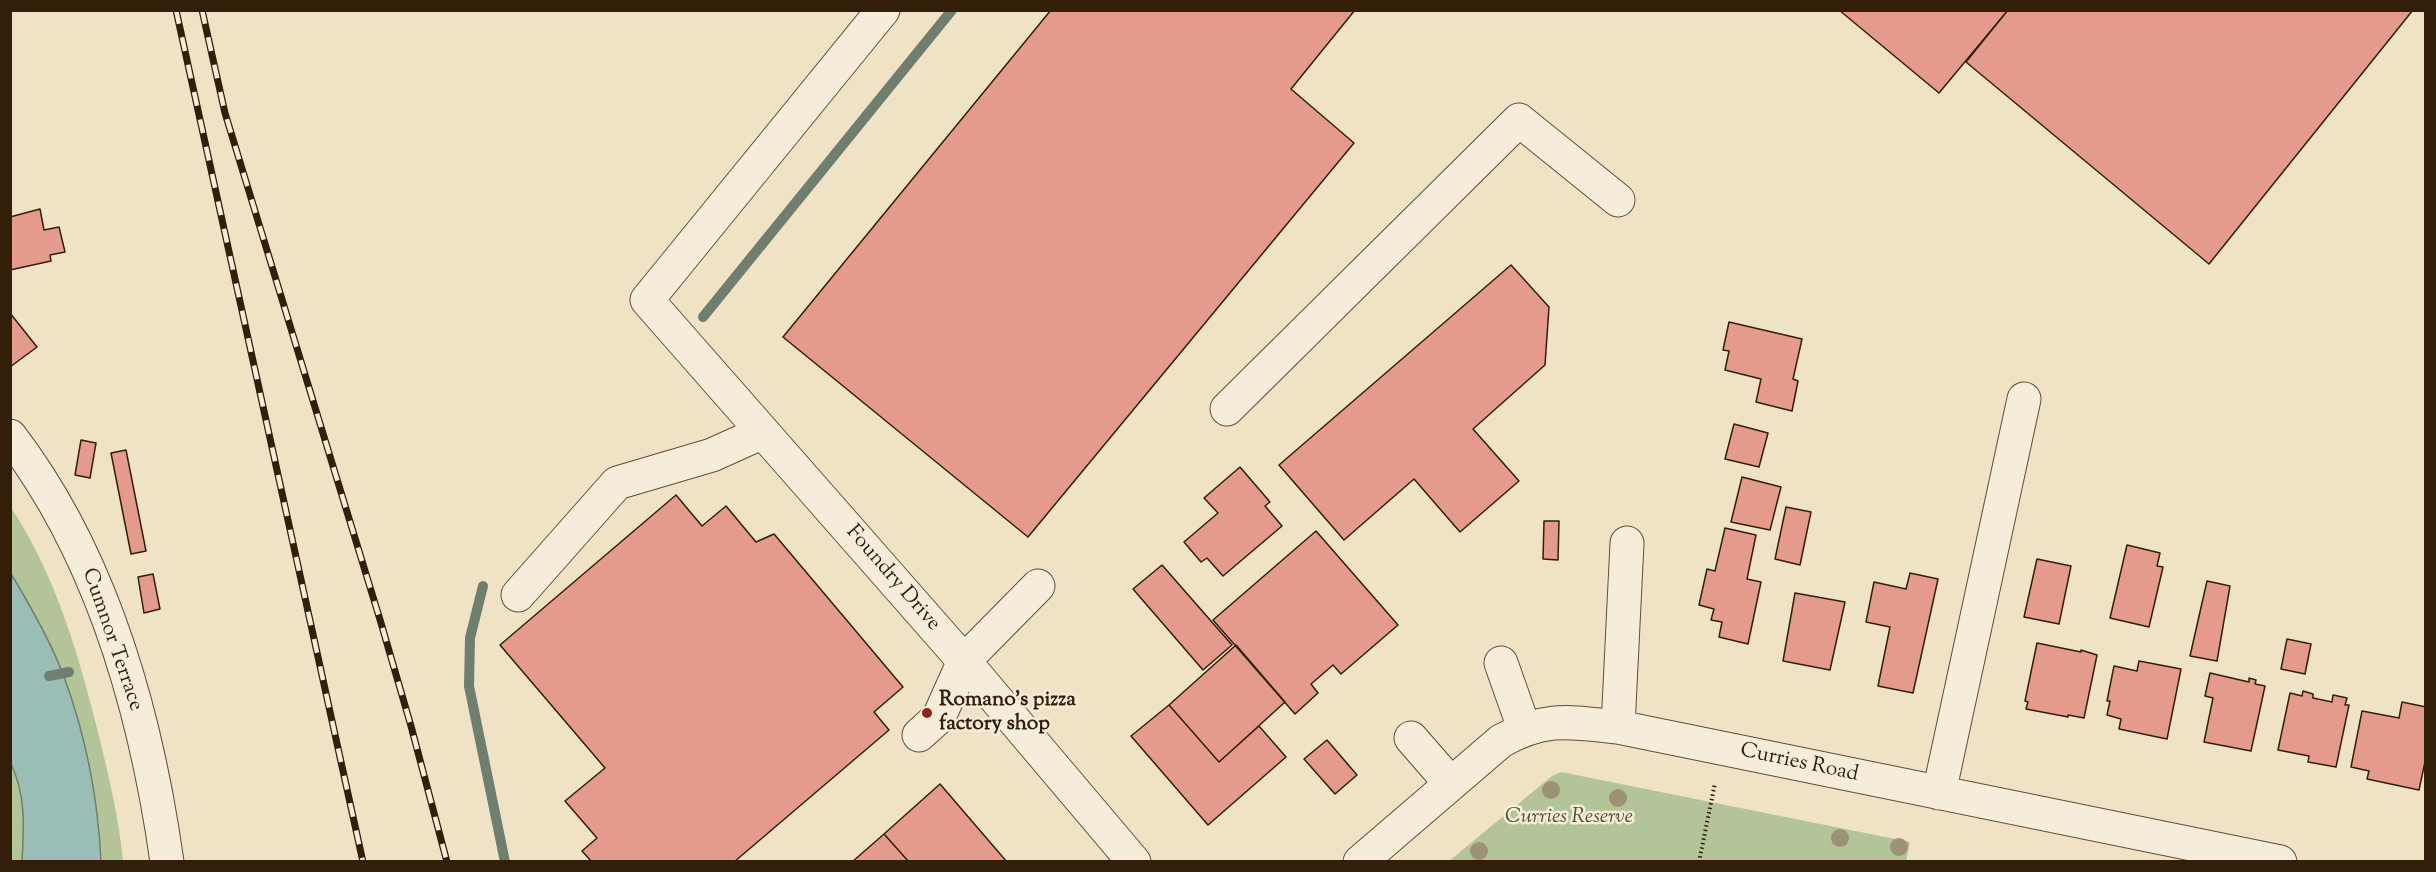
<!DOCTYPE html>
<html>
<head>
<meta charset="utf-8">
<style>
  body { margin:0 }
  #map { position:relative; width:2436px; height:872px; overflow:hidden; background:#efe2c5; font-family:"Sorts Mill Goudy",serif }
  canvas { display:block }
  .frame { position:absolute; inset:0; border:12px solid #321e09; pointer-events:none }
</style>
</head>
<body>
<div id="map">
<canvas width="2436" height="872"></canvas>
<div class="frame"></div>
</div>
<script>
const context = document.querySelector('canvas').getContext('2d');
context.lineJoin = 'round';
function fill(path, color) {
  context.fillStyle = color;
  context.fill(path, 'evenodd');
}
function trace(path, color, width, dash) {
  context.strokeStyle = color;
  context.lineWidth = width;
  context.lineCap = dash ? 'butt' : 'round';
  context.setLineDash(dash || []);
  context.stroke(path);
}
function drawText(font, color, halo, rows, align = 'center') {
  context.font = font + ' "Sorts Mill Goudy",serif';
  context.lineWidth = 5;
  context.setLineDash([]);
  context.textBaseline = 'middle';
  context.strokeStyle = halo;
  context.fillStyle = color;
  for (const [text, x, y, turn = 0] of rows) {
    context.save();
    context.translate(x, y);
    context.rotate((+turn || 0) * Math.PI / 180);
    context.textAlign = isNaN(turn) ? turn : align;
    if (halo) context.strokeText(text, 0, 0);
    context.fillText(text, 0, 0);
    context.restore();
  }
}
const green = new Path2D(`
  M10 506C56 575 79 656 99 736 109 777 119 819 123 861H101L99 824 79 725 41 625 11 572Z
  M10 762C26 794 24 827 22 861H11Z
  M1561 772 1910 842 1906 861H1449L1552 776Z`);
const water = new Path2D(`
  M10 572C30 605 49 638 63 674 85 733 98 798 101 861H22C24 827 26 793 10 762Z`);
const stream = new Path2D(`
  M703 317 952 10
  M483 586 470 638 469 686 505 862
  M49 676 69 672`);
const building = new Path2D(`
  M1051 10H1355L1291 89 1354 143 1028 537 783 337Z
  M1839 10H2008L1939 93Z
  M2008 10H2413L2209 264 1966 62Z
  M40 209 44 230 59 227 65 252 50 255 51 261 10 270V217Z
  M1511 265 1549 307 1545 365 1473 429 1519 481 1460 532 1414 479 1344 540 1279 465Z
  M10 313 37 347 10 367Z
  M1729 322 1802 339 1793 379 1798 381 1792 411 1756 402 1761 379 1725 370 1729 351 1723 350Z
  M1734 424 1768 433 1759 467 1725 459Z
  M81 440 96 443 90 478 75 475Z
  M126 450 146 551 131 554 111 453Z
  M1240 467 1270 502 1265 506 1282 526 1223 576 1207 558 1201 562 1184 542 1218 513 1204 498Z
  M1742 477 1781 487 1770 530 1731 522Z
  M676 495 702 526 726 506 756 542 774 534 903 687 874 712 889 730 734 862H592L582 851 597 838 565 801 605 768 500 645Z
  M1786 507 1811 512 1800 565 1775 559Z
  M1544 521H1559L1558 560 1543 559Z
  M1725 528 1756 535 1747 579 1761 582 1748 644 1719 637 1722 622 1711 620 1714 609 1699 605 1707 569 1715 571Z
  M1316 531 1398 625 1341 674 1333 665 1311 684 1318 693 1295 714 1213 620Z
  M2127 545 2160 553 2157 566 2163 567 2149 627 2110 618Z
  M2037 559 2071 566 2059 624 2024 617Z
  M1162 565 1232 645 1203 670 1133 589Z
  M1910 573 1938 579 1913 693 1878 686 1890 627 1866 622 1874 582 1906 589Z
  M153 574 160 609 144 613 138 577Z
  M2207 581 2230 586 2217 661 2190 656Z
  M1795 593 1845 602 1830 670 1783 661Z
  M2287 639 2311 644 2305 674 2281 669Z
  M2037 643 2081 652V650L2097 655 2084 718 2068 715V717L2026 709 2028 702 2025 701Z
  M1236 645 1285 702 1219 762 1169 705Z
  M2139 661 2181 669 2167 739 2119 729 2121 719 2107 715 2110 701H2107L2114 666 2137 671Z
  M2210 673 2249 682V678L2256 680 2255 684 2265 686 2251 751 2204 742 2213 698 2205 696Z
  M2303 691 2313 694V698L2332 702 2333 695 2347 698 2345 705H2349L2336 767 2308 762 2309 756 2278 750 2290 693 2302 696Z
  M2402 702 2426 707V757L2419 790 2367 779 2369 771 2351 767 2362 711 2399 718Z
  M1169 705 1219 762 1259 726 1286 757 1208 825 1131 736Z
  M1327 740 1357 775 1335 794 1304 759Z
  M940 784 1007 862H909L884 834Z
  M884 834 909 862H852Z`);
const path = new Path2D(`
  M1699 862 1715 783`);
const minor = new Path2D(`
  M883 10 647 300 964 661 1134 862
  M1227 409 1519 120 1618 200
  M10 436C103 557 146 713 167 862
  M518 595 617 483 712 455 763 432
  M1501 663 1524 728
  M1618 727 1627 543
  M919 735 939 717 964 661 1038 586
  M1411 738 1451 784
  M1939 793 2024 399
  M1360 862 1501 741C1546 716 1570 722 1618 727L2280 862`);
const rail = new Path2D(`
  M176 10 363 862
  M202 10 225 113 381 623 411 726 447 862`);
const trees = [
  [1551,790],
  [1618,798],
  [1840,838],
  [1899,847],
  [1479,851]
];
const markers = [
  [927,713,6,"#8f2418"]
];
const streetNames = [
  ["Foundry Drive",892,579,49],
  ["Cumnor Terrace",111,640,71],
  ["Curries Road",1799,764,12]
];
const poiNames = [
  ["Romano's pizza",939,701],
  ["factory shop",939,725]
];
const parkNames = [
  ["Curries Reserve",1569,818]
];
fill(green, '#b3c499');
fill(water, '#9abeb5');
trace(water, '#707e70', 1.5);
trace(stream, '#707e70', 10);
fill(building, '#e49b8b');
trace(building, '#321e09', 1.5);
trace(minor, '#614f38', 35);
trace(path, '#321e09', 4, [1.5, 3]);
trace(minor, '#f5ecd9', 33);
trace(rail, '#321e09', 7);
trace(rail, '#f5ecd9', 4.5, [14]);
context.fillStyle = '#9c9275';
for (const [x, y] of trees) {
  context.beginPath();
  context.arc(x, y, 9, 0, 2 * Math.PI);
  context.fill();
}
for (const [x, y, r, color] of markers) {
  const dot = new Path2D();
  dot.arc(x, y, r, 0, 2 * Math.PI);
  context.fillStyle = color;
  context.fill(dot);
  trace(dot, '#f5ecd9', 2);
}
drawText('21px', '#321e09', '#f5ecd9', streetNames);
drawText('bold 21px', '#321e09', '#f5ecd9', poiNames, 'left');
drawText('italic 21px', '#595034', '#f5ecd9', parkNames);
</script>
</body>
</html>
